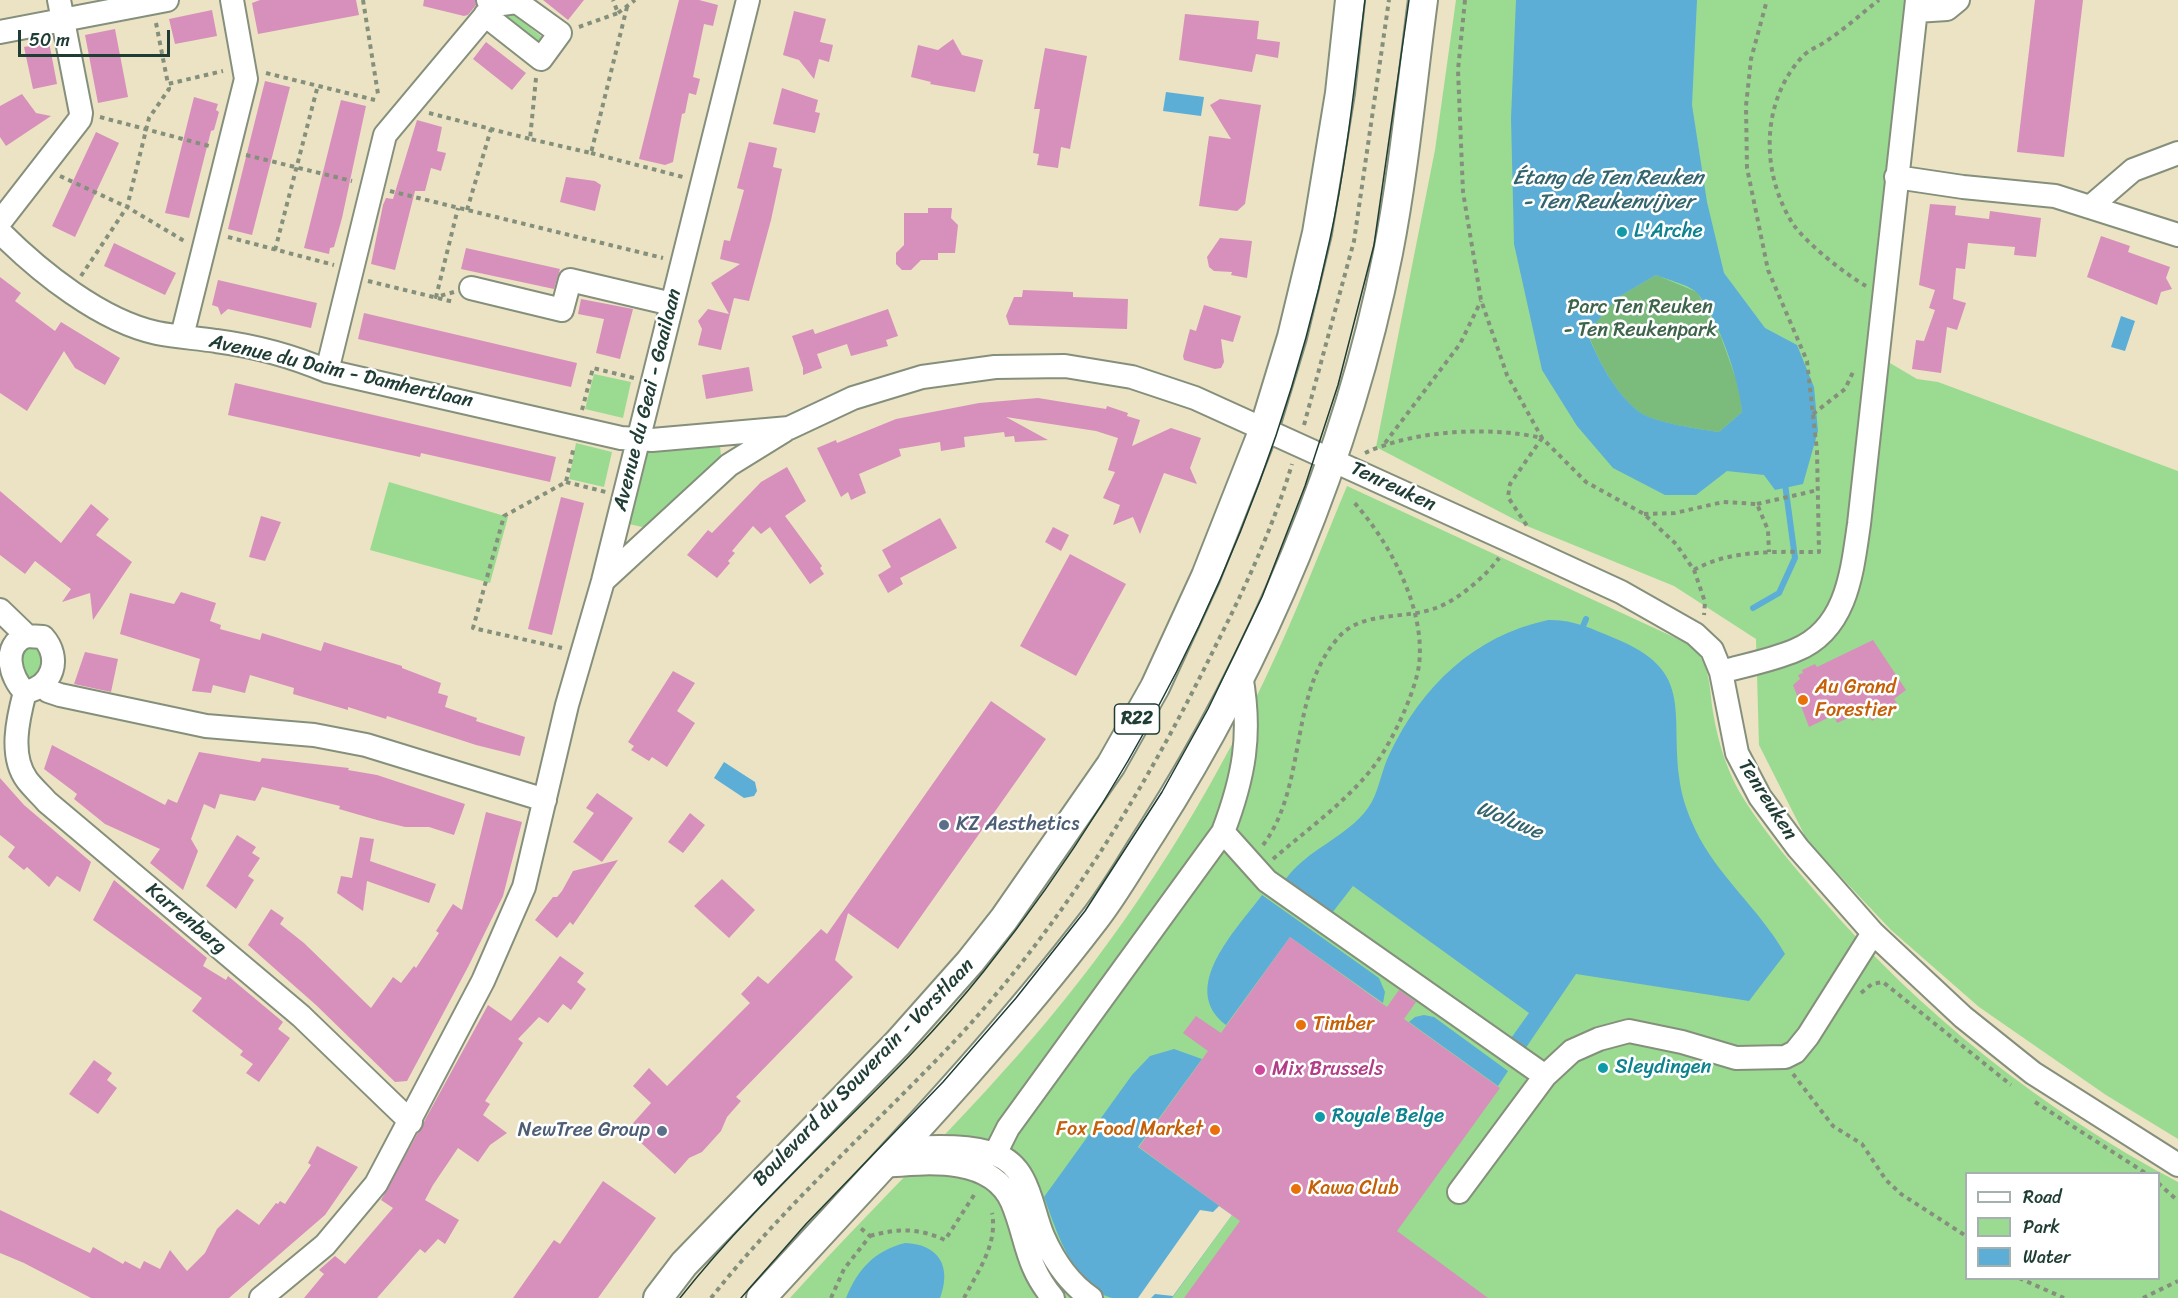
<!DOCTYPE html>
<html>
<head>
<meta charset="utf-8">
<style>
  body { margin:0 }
  #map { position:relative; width:2178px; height:1298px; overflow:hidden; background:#ebe3c3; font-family:Sriracha,sans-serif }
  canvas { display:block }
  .legend { position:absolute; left:1965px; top:1172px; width:195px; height:108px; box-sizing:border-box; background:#fff; border:2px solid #a5b1ae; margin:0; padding:8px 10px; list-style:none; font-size:18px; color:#1f3d34 }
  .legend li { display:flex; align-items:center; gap:12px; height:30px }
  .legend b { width:30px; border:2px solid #a5b1ae }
  .scale { position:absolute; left:18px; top:30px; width:152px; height:27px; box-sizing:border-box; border:3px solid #1f3d34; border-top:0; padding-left:8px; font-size:18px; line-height:21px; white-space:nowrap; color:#1f3d34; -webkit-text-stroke:4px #fff; paint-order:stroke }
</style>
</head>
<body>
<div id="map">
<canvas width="2178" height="1298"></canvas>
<ul class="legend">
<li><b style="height:8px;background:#fff"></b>Road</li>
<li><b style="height:16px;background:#9adb91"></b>Park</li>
<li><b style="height:16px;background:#5caed7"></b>Water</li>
</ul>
<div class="scale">50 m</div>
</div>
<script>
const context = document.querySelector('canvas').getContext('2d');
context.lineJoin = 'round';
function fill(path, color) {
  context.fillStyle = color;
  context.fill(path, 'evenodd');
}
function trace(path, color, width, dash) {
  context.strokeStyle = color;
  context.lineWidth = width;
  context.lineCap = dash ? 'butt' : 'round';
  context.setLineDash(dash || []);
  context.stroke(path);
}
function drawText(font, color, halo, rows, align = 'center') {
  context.font = font + ' Sriracha,sans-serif';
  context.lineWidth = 5;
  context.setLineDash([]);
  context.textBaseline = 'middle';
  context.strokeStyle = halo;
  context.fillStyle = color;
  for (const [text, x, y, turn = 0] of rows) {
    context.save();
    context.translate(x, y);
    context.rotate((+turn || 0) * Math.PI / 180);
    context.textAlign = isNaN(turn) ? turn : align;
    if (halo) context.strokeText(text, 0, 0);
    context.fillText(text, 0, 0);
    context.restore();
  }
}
const green = new Path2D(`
  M1456 0H1907L1873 353 1917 379 1938 382 2178 471V1139L2106 1095 1979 1007 1891 930 1808 842 1759 745 1756 639 1674 586 1527 526 1376 447 1435 150Z
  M510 12 541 36 540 42 538 43 503 15Z
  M594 374 631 382 623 418 585 409Z
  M576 443 612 452 604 487 569 479Z
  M720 446 721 456 647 528 629 524 647 449Z
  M389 482 508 517 490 583 370 550Z
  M1347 486 1691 645C1711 665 1709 686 1713 712 1718 743 1728 775 1745 801 1767 835 1794 867 1821 898 1921 1014 2042 1110 2178 1182V1298H790C875 1204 967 1117 1048 1020 1134 917 1207 800 1265 679 1295 616 1320 551 1347 486ZM1966 1174H2158V1278H1966Z
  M33 645 44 654 43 669C35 676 32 679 22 676L20 663 23 649Z`);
const forest = new Path2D(`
  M1656 275 1697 292 1721 337 1740 390 1742 412 1719 432C1700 429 1652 423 1638 411 1613 390 1599 361 1587 332L1617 298Z`);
const water = new Path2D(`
  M1516 0H1697L1692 105 1707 202 1724 273 1765 328 1797 345 1814 387 1818 431 1803 484 1775 490 1764 475 1727 471 1696 495H1665L1613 468 1577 426 1542 370 1514 244 1511 118ZM1656 275C1667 280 1691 285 1698 294 1719 321 1739 379 1742 412L1719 432C1700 429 1653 423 1638 411 1613 390 1599 361 1587 333L1617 298Z
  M1166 92 1204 97 1201 116 1163 111Z
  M2121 316 2135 321 2125 351 2111 347Z
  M1548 620C1572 619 1593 629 1614 638 1693 670 1671 708 1679 776 1681 795 1687 812 1695 829 1717 876 1759 908 1785 954L1749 1001 1576 974 1523 1052 1509 1041 1529 1013 1353 886 1332 913 1285 880C1307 849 1346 838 1368 808 1379 793 1381 770 1390 753 1422 686 1474 636 1548 620Z
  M724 762 755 782 757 791 754 796 744 798 714 778Z
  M1262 895 1379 978 1385 992 1383 1003 1290 937 1226 1025C1177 988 1238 928 1262 895Z
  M1424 1015 1434 1017 1508 1071 1498 1086 1409 1022 1415 1017Z
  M1174 1049 1202 1059 1138 1147 1232 1215 1172 1298C1154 1298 1129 1298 1112 1298 1073 1287 1056 1229 1044 1197L1132 1075 1150 1056Z
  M905 1243C939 1244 952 1267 940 1298H846C858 1269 874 1251 905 1243Z`);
const pier = new Path2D(`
  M1219 1206 1232 1215 1173 1296 1155 1294 1151 1298H1138L1200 1210 1213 1212Z`);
const stream = new Path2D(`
  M1753 608 1779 593 1795 558 1785 484
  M1581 631 1586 619`);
const building = new Path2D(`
  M260 0H356L359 15 258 34 252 3Z
  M424 0H475L476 5 468 15 464 16 423 6Z
  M543 0H584L568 20Z
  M679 0H699L718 5 713 26 704 24 693 77 700 79 696 95 689 93 685 113 682 114 673 162 665 165 639 159Z
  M2035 0H2083L2064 157 2017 152Z
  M212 10 217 36 175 44 169 19Z
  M794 11 826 19 820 42 833 45 829 62 819 59 814 79 799 60 783 55Z
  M1185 14 1259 21 1257 39 1280 42 1278 58 1256 54 1252 72 1179 60Z
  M115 29 128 97 98 103 85 35Z
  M953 39 962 55 983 60 975 92 930 84 931 82 911 77 918 45 938 50Z
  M49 42 57 84 33 89 24 47Z
  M486 42 526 73 512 90 473 59Z
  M1045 48 1087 56 1070 149 1061 147 1058 168 1037 165 1039 154 1033 153 1040 109H1034Z
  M265 81 290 87 252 235 228 229Z
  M782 88 818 100 815 112 820 113 815 133 773 124Z
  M22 94 36 113 51 116 6 146 0 137V106Z
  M194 97 218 104 216 110 219 112 214 130 211 131 189 218 165 213Z
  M1220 99 1261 105 1245 204 1237 211 1199 206 1209 136 1231 139 1210 105Z
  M341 100 366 106 342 218 334 247 330 248 329 254 304 248Z
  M417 120 442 127 437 151 446 153 441 171 431 168 425 191H415L395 270 371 264 383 205 386 198 393 199Z
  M96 132 119 143 75 237 52 226Z
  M749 142 777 148 773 167 782 169 771 220 749 301 734 298 721 350 698 345 702 329 698 321 708 309 729 314 711 283 740 264 720 259 724 240 730 241 744 190 737 188Z
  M566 177 595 181 601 185 595 211 560 202Z
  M1930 204 1956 206 1955 215 1989 219 1990 211 2041 218 2036 257 2014 255 2015 247 1968 243 1965 269 1956 268 1953 299 1966 303 1957 330 1947 327 1941 373 1912 369 1916 340 1924 341 1935 310 1929 308 1935 290 1919 285Z
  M928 208H952L951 218 958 225 955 253H938V260H921L911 270H902L896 264V253L904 245V213H928Z
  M2101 236 2130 246 2128 252 2170 267 2166 278 2172 289 2161 292 2157 305 2087 277Z
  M1220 238 1252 241 1247 278 1231 275 1232 272 1214 271 1209 267 1207 257Z
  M114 243 176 273 165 295 104 266Z
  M466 248 560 269 554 289 461 269Z
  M0 277 21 293 15 301 55 331 61 322 120 358 105 385 75 368 64 351 27 411 0 393Z
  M218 280 317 303 311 328 228 309 221 315 218 307 212 305Z
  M1023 290 1073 292V297L1128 299 1127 329 1009 325 1006 316 1014 297H1022Z
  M581 299 633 309 620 359 596 353 604 319 578 314Z
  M1204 305 1241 316 1233 342 1221 339 1224 362 1221 368 1215 369 1184 360 1183 356 1190 329 1196 331Z
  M888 309 898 336 886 340 888 346 851 356 847 344 817 354 822 368 803 375V368L792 336 813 329 815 334Z
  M364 313 577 363 571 387 358 339Z
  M749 367 753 391 706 399 702 375Z
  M235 383 556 457 550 482 421 453 420 457 228 415Z
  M1038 398 1106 409 1107 406 1128 413 1127 416 1140 420 1132 446 1171 428 1201 438 1190 468 1197 484 1164 473 1140 534 1133 517 1113 525 1120 505 1103 498 1115 472 1108 470 1118 438 1096 431 1006 417 1048 440 1015 442 1014 436 1005 437 1004 432 964 437 965 447 941 451 940 442 899 449 901 456 859 474 866 493 851 500 848 492 841 497 817 448 836 440 837 443 896 419 979 403Z
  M787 467 806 501 785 516 822 566 820 568 824 574 810 584 770 527 761 534 753 526 732 551 735 553 728 561 730 563 717 578 687 555 708 530 712 533 761 482Z
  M0 491 61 543 91 504 109 519 96 535 132 562 93 620 90 593 62 602 71 589 35 561 25 574 0 555Z
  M561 497 584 503 552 635 528 629Z
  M261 516 281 522 265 561 249 557Z
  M940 518 957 548 900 578 903 584 888 593 878 575 891 567 882 550Z
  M1053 527 1069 535 1061 551 1045 542Z
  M1070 554 1126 584 1076 676 1020 646Z
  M181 592 216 603 210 621 221 625 220 629 260 640 262 633 321 651 324 642 402 666V668L441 683 438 693 448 696 445 707 477 718 476 721 525 737 520 756 476 745 387 716 386 719 348 707V710L293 694 294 688 250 675 245 693 213 685 211 693 192 691 200 659 120 634 130 593 174 604Z
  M1873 640 1906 690 1894 699 1897 703 1872 721 1866 710 1837 723 1834 715 1809 727 1793 685 1800 679 1798 675 1803 673 1802 670 1815 664 1817 667Z
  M85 652 118 659 111 692 74 684Z
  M673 671 695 683 677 711 695 723 667 767 652 757 649 761 631 750 634 746 628 742Z
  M991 701 1046 739 898 949 848 913 835 960 853 977 736 1097 741 1101 727 1117 721 1131 702 1152 689 1158 675 1174 627 1130 651 1103 633 1086 649 1068 667 1086 750 1003 741 994 758 976 768 984 821 929 827 934Z
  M52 745 165 805 168 799 177 803 199 752 260 762 262 758 349 768 348 770 377 775 465 804 454 835 429 827H405L377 820 339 809 340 806 262 787 255 801 220 794 215 809 204 804 191 839 198 851 183 890 150 863 160 849 105 824 74 799 77 794 44 769Z
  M0 778 24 805 91 862 80 892 57 876 49 887 27 867 24 870 8 857 15 847 0 835Z
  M597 793 633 818 602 862 573 842 594 813 586 808Z
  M486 812 522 822 503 896 468 967 407 1081 395 1082 316 1005 248 945 271 909 284 918 280 924 304 943 371 1008 393 977 401 983 414 966 416 968 439 933 436 931 453 904 462 910Z
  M690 813 705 825 683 853 668 842Z
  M237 835 256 847 252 853 260 858 248 876 254 880 236 909 206 886Z
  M360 837 374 839 370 861 436 884 429 903 367 881 363 911 337 893 341 876 352 878Z
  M618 860 573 925 570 922 557 938 535 920 553 897H557L562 891 573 871Z
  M722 879 755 910 729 938 694 906Z
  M114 880 207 958 203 966 226 980 228 976 283 1022 278 1029 290 1038 259 1082 246 1073 253 1064 240 1055 243 1051 192 1011 202 998 93 920Z
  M1290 937 1387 1007 1399 990 1416 1002 1404 1019 1500 1088 1397 1231 1488 1298H1184L1240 1221 1139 1147 1208 1051 1183 1033 1196 1016 1221 1033Z
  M560 956 584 973 577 982 586 989 571 1010 563 1004 548 1023 539 1017 518 1039 523 1043 485 1101 490 1104 483 1115 507 1133 490 1145 478 1162 458 1148 433 1185 425 1200 459 1220 445 1244 438 1239 425 1253 420 1249 377 1298H304L324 1274 319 1270 335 1256 345 1264 393 1208 381 1200 488 1005 511 1021Z
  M94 1060 112 1073 107 1080 117 1088 98 1114 69 1094Z
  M317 1146 358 1167 325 1215 229 1298H91L24 1263 0 1253V1210L90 1253 93 1247 123 1264 125 1261 140 1269 144 1261 160 1269 170 1250 187 1271 205 1253 217 1229 237 1209 259 1225 276 1203 278 1204 280 1201 285 1204 311 1165 308 1163Z
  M603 1181 656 1218 598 1298H513L554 1240 560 1244Z`);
const path = new Path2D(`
  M363 0 378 94
  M1465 0 1458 70 1463 192 1481 300 1507 375 1542 438 1586 482 1644 514 1676 544 1694 570 1705 602 1704 615
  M618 13 635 0
  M156 23 168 84 223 71
  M579 27 618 13 613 0
  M266 73 375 100
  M536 78 530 139 591 153 627 7
  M429 113 530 139
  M100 117 209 146
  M591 153 683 177
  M246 155 352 181
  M60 176 127 207 149 118 169 89 168 84
  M390 191 663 258
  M467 210 491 129
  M228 237 334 265
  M275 250 318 85
  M81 276 127 207 186 242
  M368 281 454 302
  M1866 286C1845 274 1806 243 1793 224 1761 174 1760 103 1802 57 1808 50 1820 46 1828 40 1846 28 1862 13 1879 0
  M454 292 436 297 458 208
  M582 410 593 368 634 378
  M1813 414 1845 389 1853 372
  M1304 425 1354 241 1389 0
  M1385 443 1460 344 1481 301
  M1365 453C1414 430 1490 426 1542 438L1510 484 1508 497 1527 526
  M566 482 606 492
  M1757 504 1818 490
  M1644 514 1675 513 1723 502 1757 504 1768 530 1769 552
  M1694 570C1730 549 1778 552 1819 552L1817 451 1807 361 1768 270 1747 168 1746 106 1751 59 1767 0
  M562 648 473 628 504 516 566 482 574 446
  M1263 845C1308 785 1288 695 1338 638 1361 610 1405 620 1436 608 1458 600 1486 576 1499 558
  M1273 859C1309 828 1349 800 1377 762 1393 739 1415 693 1419 665 1426 608 1389 541 1352 500
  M1861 993 1872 984 1883 982 2011 1085
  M1793 1074 1833 1126 1862 1144 1886 1180 1901 1194 1966 1236
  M2035 1102 2147 1174
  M2158 1183 2178 1201
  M870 1236C898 1228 918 1228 945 1240L976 1192
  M2019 1278 2064 1298
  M711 1298C787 1202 880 1121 963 1032 1066 919 1147 786 1214 649 1244 590 1273 528 1292 464
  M831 1298 844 1269 870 1236 858 1226
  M964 1298C978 1271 998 1244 992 1213
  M2143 1298 2178 1281`);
const minor = new Path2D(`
  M1916 11 1947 9 1958 0
  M485 15 541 59 560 33 517 2 494 5
  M0 32 167 0
  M1896 177 1963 187 2055 196 2178 235
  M2090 207 2133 170 2178 153
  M0 222 80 119 81 113 59 0
  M0 232C40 272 101 321 157 333 177 337 197 338 216 341 254 346 292 356 327 371L621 438 652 440 789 428 853 398 922 377 995 367 1065 366 1132 377 1195 398 1519 545 1621 592 1695 634 1712 650 1721 672 1737 753 1760 797 1798 848 1873 933 1963 1017 2033 1073 2178 1165
  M471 288 562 310 570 280 672 304
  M182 336 246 79 232 0
  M327 371 385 135 494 5 488 0
  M603 581 729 465 784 431
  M0 610 27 636 43 637C62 658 53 687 25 692 10 678 1 644 27 636
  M1721 672C1746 665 1773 660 1796 650 1847 629 1852 572 1859 524L1917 0
  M43 685 48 691 60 695 206 726 314 735 366 745 545 800
  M25 692C18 718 9 756 27 780 33 788 41 795 47 802L301 1016 411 1122
  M1223 832 1267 881 1545 1076
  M900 1148C930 1147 968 1144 997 1155 1030 1168 1031 1208 1043 1236 1054 1261 1069 1283 1091 1298
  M995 1154 1008 1128 1223 832C1244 777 1252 734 1241 675
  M882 1166C923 1163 991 1154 1012 1202 1027 1237 1025 1265 1053 1298
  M1459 1192 1545 1076 1572 1051 1599 1039 1629 1031 1682 1042 1736 1058 1785 1057 1795 1052 1808 1036 1873 933
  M261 1298 325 1245 376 1184 483 981 524 887 567 705 603 581 748 0`);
const major = new Path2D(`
  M658 1298 684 1264 898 1043 970 962 1004 919 1111 765 1155 687 1206 576 1264 429 1292 337 1317 233 1340 93 1350 0
  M761 1298C874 1174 991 1054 1093 921 1115 893 1132 862 1151 833 1262 660 1348 455 1388 253 1404 171 1412 83 1423 0`);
const tram = new Path2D(`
  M680 1298C772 1181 891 1088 984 971 1154 758 1273 506 1330 239 1347 161 1355 80 1365 0
  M741 1298 806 1224 943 1082 1016 998 1085 911 1162 792 1208 709 1262 597 1305 486 1338 385 1374 245 1409 0`);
const markers = [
  [1622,232,6,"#0f9aa8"],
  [1803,700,6,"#e8710a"],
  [944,825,6,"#5c6f8a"],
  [1301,1025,6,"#e8710a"],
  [1603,1068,6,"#0f9aa8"],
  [1260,1070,6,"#d1479c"],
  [1320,1117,6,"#0f9aa8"],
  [1215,1130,6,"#e8710a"],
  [662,1131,6,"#5c6f8a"],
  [1296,1189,6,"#e8710a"]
];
const shields = [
  [1137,719,45]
];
const shieldNames = [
  ["R22",1137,719]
];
const cultureNames = [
  ["L'Arche",1634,232],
  ["Sleydingen",1615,1068],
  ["Royale Belge",1332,1117]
];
const parkNames = [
  ["Parc Ten Reuken",1640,308],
  ["- Ten Reukenpark",1640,331]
];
const streetNames = [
  ["Avenue du Daim - Damhertlaan",341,372,13],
  ["Avenue du Geai - Gaailaan",648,400,-76],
  ["Tenreuken",1393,487,25],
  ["Tenreuken",1767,800,57],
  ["Karrenberg",186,919,40],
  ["Boulevard du Souverain - Vorstlaan",864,1073,-46]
];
const foodNames = [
  ["Au Grand",1815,688],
  ["Forestier",1815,711],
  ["Timber",1313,1025],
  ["Fox Food Market",1203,1130,"right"],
  ["Kawa Club",1308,1189]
];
const serviceNames = [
  ["KZ Aesthetics",956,825],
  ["NewTree Group",650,1131,"right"]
];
const hotelNames = [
  ["Mix Brussels",1272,1070]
];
const waterNames = [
  ["Étang de Ten Reuken",1608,179],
  ["- Ten Reukenvijver",1608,203],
  ["Woluwe",1509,821,22]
];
fill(green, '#9adb91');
fill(forest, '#7bbb7b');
fill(water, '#5caed7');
fill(pier, '#ebe3c3');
trace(stream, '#5caed7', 6);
fill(building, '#d790bb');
trace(minor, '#85907c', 26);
trace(major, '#85907c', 32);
trace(path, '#85907c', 4, [4.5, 4.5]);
trace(minor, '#fff', 22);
trace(major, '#fff', 28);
trace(tram, '#1f3d34', 1.5);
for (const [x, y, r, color] of markers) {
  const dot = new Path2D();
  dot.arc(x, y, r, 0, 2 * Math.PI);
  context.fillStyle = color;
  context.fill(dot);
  trace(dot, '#fff', 2);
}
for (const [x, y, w] of shields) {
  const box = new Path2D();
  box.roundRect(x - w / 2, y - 15, w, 30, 4.5);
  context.fillStyle = '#fff';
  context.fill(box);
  trace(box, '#1f3d34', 1.5);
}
drawText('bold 18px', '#1f3d34', null, shieldNames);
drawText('20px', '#0d838f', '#fff', cultureNames, 'left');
drawText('20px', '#3e644b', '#fff', parkNames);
drawText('20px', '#1f3d34', '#fff', streetNames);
drawText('20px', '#c56008', '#fff', foodNames, 'left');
drawText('20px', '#4e5e75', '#fff', serviceNames, 'left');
drawText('20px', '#b23c85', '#fff', hotelNames, 'left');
drawText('italic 21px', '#34656d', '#fff', waterNames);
</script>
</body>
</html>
